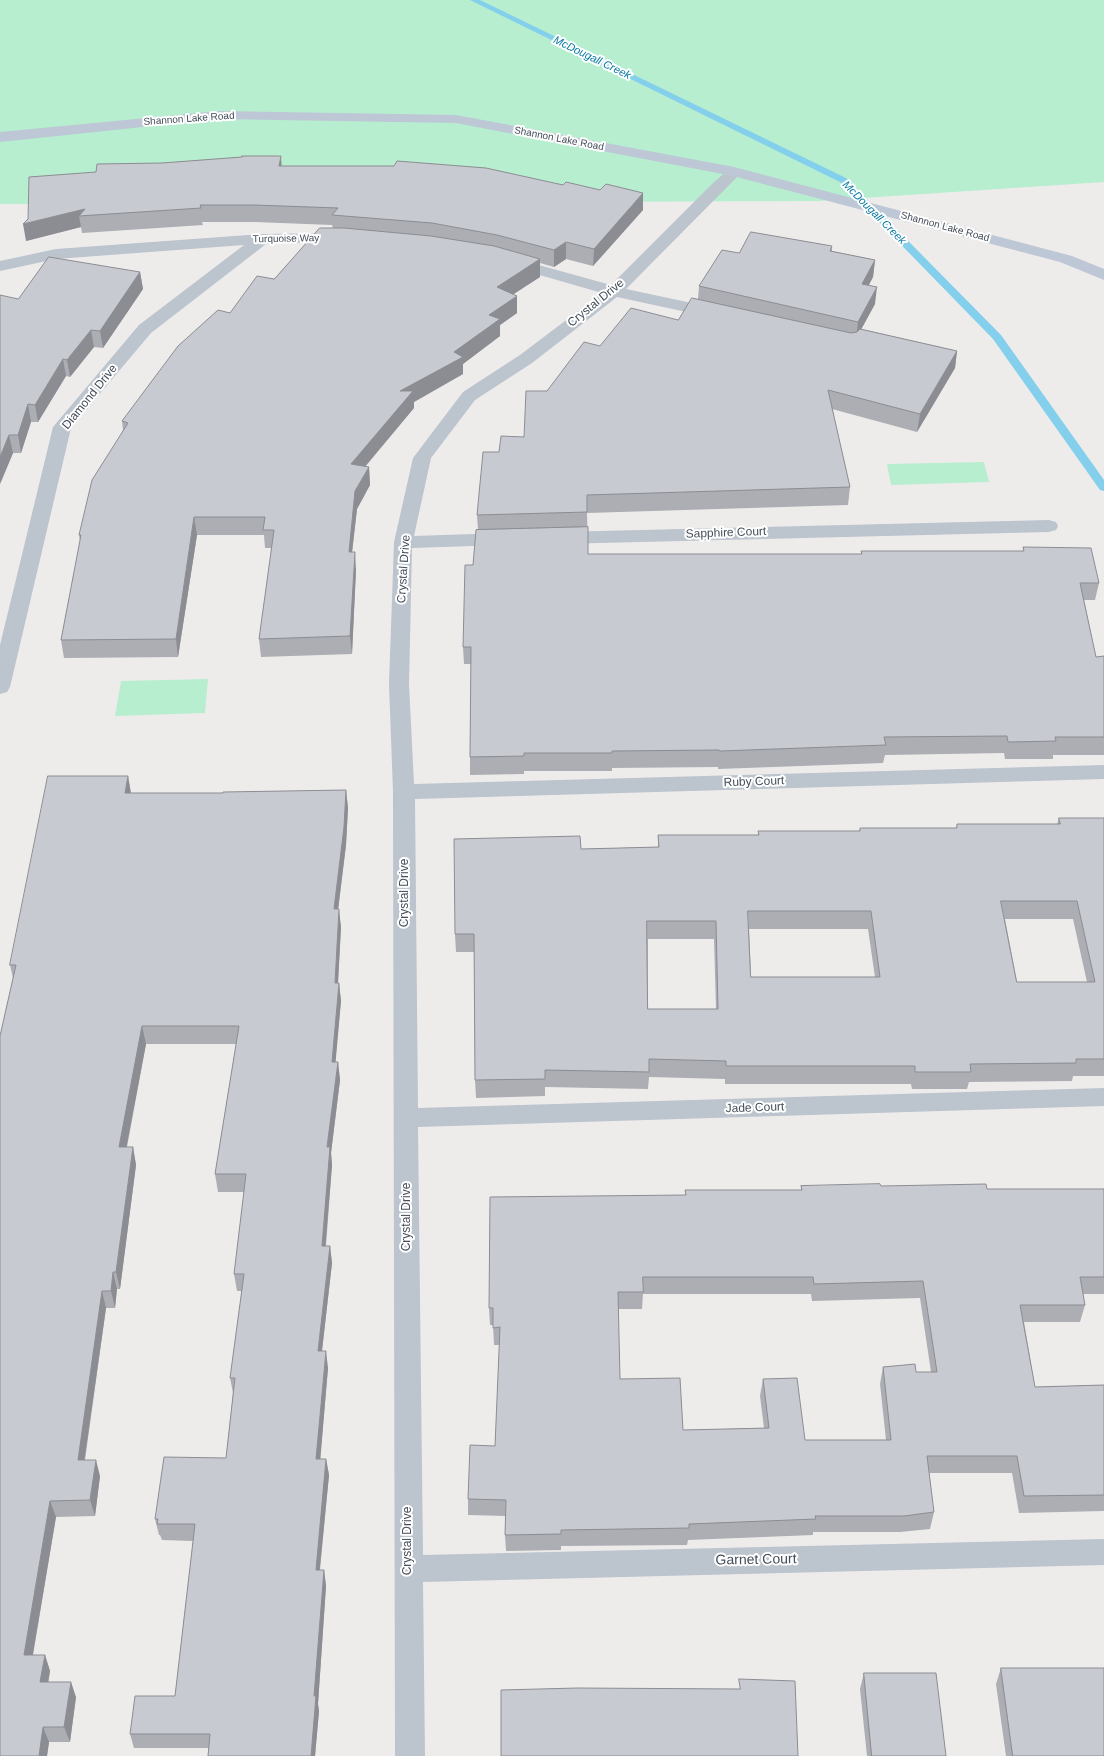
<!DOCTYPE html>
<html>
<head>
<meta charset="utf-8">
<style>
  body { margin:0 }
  canvas { display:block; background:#eeebeb }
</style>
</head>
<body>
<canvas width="1104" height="1756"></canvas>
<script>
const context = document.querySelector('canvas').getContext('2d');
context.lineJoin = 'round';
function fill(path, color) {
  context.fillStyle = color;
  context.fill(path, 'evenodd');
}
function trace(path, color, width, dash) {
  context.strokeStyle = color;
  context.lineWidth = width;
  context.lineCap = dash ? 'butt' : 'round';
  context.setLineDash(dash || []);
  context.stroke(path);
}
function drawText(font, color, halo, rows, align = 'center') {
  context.font = font + ' Arial,sans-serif';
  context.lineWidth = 4;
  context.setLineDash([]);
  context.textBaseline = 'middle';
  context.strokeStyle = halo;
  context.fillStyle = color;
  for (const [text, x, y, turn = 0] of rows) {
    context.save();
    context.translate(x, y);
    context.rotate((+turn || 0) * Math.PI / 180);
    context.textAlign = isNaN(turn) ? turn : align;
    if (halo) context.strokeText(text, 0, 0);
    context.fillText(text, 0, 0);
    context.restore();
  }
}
const green = new Path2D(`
  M0 0H1104V182L818 201 0 204Z
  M984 462 989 482 891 485 887 464Z
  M208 679 205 713 115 716 121 681Z`);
const stream = new Path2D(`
  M470 0H480L846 178 1001 335 1104 480V491L1100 490 993 339 840 182Z`);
const lane = new Path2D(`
  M734 167 739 169 742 172 739 175 626 289 720 309 722 313 720 317 714 318 617 297 532 363 475 400 431 458 414 536 504 533 511 535 513 539 511 543 504 545 412 548 409 684 414 784 1104 765V779L415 799 418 1108 1104 1088V1106L418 1127 423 1555 1104 1539V1565L423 1582 425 1756H395L393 792 389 684 394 542 413 458 463 392 520 355 602 293 505 265 503 262 505 259 511 257 517 259 611 285 712 184 729 169Z
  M341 233 347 235 349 238 347 241 266 244 151 333 71 428 10 687 7 692 0 694V645L53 427 139 325 244 245 56 259 0 271V261L56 249 262 234Z
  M1049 520 1056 522 1058 526 1056 530 1049 532 559 544 552 542 550 538 552 534 559 532Z`);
const secondary = new Path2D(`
  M219 111 456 115 734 167 1072 256 1104 269V280L1060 262 733 176 456 123 219 119 0 142V132Z`);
const wall = new Path2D(`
  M242 157 282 166 643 210 593 266 566 259 554 267 540 263V277L513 294 517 296V313L500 325V336L463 364V374L414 402V408L365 467H369L370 485 357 509 352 552 356 570 352 654 261 657 259 639 272 548H265L264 535H197L178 657 64 658 61 640 80 541 79 535 123 430 122 421 230 313 274 279 333 228 332 225 255 222H202L203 225 82 233 81 227 26 241 96 172 162 163Z
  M832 246V251L875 260 873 277 869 285 875 304 861 329 957 351 955 368 917 432 832 409 850 487 848 505 587 513 588 554H861V551H1023V547L1099 583 1095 600H1084L1096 657 1104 656V755H1053V759H1005L1004 753 885 755 883 763 718 769V767L612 768V771H524V774L470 775V757L471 664H464L463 647 473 565 478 530 477 515 499 452 524 437 547 391 600 346 678 320 698 299 699 286 739 253Z
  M140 272 143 289 103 348 94 347 70 377 66 376 38 422H31L21 453H13L0 484 18 299Z
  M128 776 131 793H223L346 790 348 808 346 845 338 909 341 927 338 983H339L341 1001 335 1062H338L340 1080 331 1153 332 1165 326 1246H330L332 1263 322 1351 328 1368 320 1459H326L329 1475 320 1570H324L326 1586 318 1704 319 1711 315 1756H208L209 1748H134L130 1734 175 1696 193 1541 162 1540 160 1535H159L155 1519 226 1458 233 1393 230 1378 242 1291H237L234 1274 244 1192H218L215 1174 236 1044H146L127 1147H133L136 1165 120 1289H117L115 1308H106L85 1460 100 1476 95 1516 56 1517 33 1655H45L50 1671 48 1682 76 1697 70 1742H49L47 1756H0V1036L13 978 10 965Z
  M1059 818H1104V1076H1073L1072 1081 969 1082 967 1089H912L911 1084H725V1079L649 1077 648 1089 545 1087V1096L476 1098 475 1080 474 952H456L455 934 581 849 658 847V835H758V831H859L860 828H956L957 824H1057ZM1005 919H1073L1087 982H1017ZM749 929H868L875 977H751ZM648 939H714L716 1009H648Z
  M801 1186H881L987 1189H1104V1294H1083L1085 1305 1080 1322H1024L1035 1387 1104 1385V1511L1019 1513 1012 1473H929L934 1512 930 1529 900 1532H813V1535L688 1540 687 1545 561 1546V1550L506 1551 505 1535 506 1516 468 1515V1499L495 1446 500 1345H494L493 1325H490L489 1308 685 1195V1190H801ZM643 1294H811L812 1301 920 1298 931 1372H916L883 1367 880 1384 886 1440H805L763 1379 760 1396 764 1428 683 1430 620 1379 618 1309H642Z
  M1001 1668 1104 1756H1006L996 1684Z
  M864 1673 946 1756H867L860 1689Z`);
const shadedWall = new Path2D(`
  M281 156 282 172 279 166Z
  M643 193V210L593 266 594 249Z
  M85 209 79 216 81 227 26 241 23 224Z
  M566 242V259L554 267V250Z
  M540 259V277L497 305V287Z
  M875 260 873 277 860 301 862 284Z
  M140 272 143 289 103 348 100 331Z
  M877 287 875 304 856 339 858 322Z
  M517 296V313L500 325V336L463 364V374L414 402V408L352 482 351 464 400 391 454 352 489 315Z
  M91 330 94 347 70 377 67 360Z
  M957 351 955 368 917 432 920 414Z
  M63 359 66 376 38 422 35 405Z
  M28 404 31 422 21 453 18 435Z
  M9 435 13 453 0 484V457Z
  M369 467 370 485 357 509 350 570 349 552 355 491Z
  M194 517 197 535 178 657 176 639Z
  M355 552 356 570 352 654 350 636Z
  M128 776 131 794 125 793Z
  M346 790 348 808 346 845 336 927 334 909Z
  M339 909 341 927 337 1001 335 983Z
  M339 983 341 1001 334 1080 332 1062Z
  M142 1026 146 1044 123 1165 119 1147Z
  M338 1062 340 1080 331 1153 332 1165 324 1263 322 1246 327 1147Z
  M133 1147 136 1165 120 1289 116 1272Z
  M330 1246 332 1263 320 1368 318 1351Z
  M113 1272 117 1289 115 1308 111 1291Z
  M102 1291 106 1308 82 1477 78 1460Z
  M326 1351 328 1368 319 1475 316 1459Z
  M326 1459 329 1475 318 1586 316 1570Z
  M96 1460 100 1476 95 1516 90 1500Z
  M50 1501 56 1517 30 1671 24 1655Z
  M324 1570 326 1586 318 1704 319 1711 315 1756H311L314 1696Z
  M45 1655 50 1671 46 1697 40 1682Z
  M71 1682 76 1697 70 1742 64 1727Z
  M43 1727 49 1742 47 1756H39Z`);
const building = new Path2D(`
  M242 156H281L279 166H394L397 161 486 168 563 185 566 182 600 190 606 184 643 193 594 249 566 242 554 250 497 235 432 223 332 215 338 208 254 205H200L201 208 79 216 85 209 23 224 28 219 29 177 96 172 97 164 162 163 242 157Z
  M320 228H344L431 236 494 246 540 259 497 287 517 296 489 315 500 319 454 352 463 357 400 391H413L351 464 369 467 355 491 349 552H355L350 636 259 639 274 530H263L265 517H194L176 639 61 640 81 535H79L92 480 128 423 122 421 178 346 218 310 230 313 257 276 274 279Z
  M751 232 832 246 830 251 875 260 862 284 877 287 858 322 699 286 722 250 739 253Z
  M49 257 140 272 100 331 91 330 67 360 63 359 35 405 28 404 18 435H9L0 457V295L18 299Z
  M692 298 851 333 857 332 860 329 957 351 920 414 828 390 850 487 587 495V512L477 515 483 452H499L501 436 524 437 526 391H547L584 342 600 346 631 308 678 320Z
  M588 527V554H862L861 551H1024L1023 547 1091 548 1099 583H1080L1096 657 1104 656V737H1055L1056 741 1008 742 1007 736 884 737 886 745 720 751 719 750 612 751V753H524V756L470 757 471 647H463L465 565H473L476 530Z
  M48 776H128L125 793H223V792L346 790 344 827 334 909H339L335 983H339L332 1062H338L327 1147H330L322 1246H330L318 1351H326L316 1459H326L316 1570H324L314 1696H316L311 1756H208L210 1734H130L135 1696H175L195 1524H157L158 1519H155L164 1457 226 1458 235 1378H230L244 1274H234L246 1174H215L239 1026H142L119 1147H133L116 1272H113L111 1291H102L78 1460H96L90 1500 50 1501 24 1655H45L40 1682H71L64 1727H43L39 1756H0V1036L16 965H10Z
  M1059 818H1104V1059H1076V1063L970 1064 971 1072H915V1066H726V1061L649 1059V1072L545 1070V1079L475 1080 474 934H455L454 839 580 836 581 849 659 847 658 835H759L758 831H860V828H957V824H1060ZM1001 901H1077L1095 982H1017ZM748 911H871L880 977H751ZM647 921H716L718 1009H648Z
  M880 1184 881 1186 986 1184 987 1189H1104V1277H1080L1085 1305H1020L1035 1387 1104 1385V1495L1024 1496 1017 1456H927L934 1512 904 1516H815L816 1519 689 1524V1528L561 1530V1534L505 1535 506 1500 468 1499 470 1445 495 1446 500 1327 493 1328V1308H489L490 1197 686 1195 685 1190H802L801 1186ZM643 1277H813L814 1284 923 1281 937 1372H916L915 1364 883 1367 891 1440H805L797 1378 763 1379 769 1428 683 1430 680 1378 620 1379 618 1292H643Z
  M1001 1668H1104V1756H1013Z
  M864 1673H936L946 1756H872Z
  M739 1679 795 1681 798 1756H501V1690L577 1688 740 1689Z`);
const farStreetnames = [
  ["Shannon Lake Road",189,119,-4],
  ["Shannon Lake Road",559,139,11],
  ["Shannon Lake Road",945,227,15],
  ["Turquoise Way",286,239,-1]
];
const farWaternames = [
  ["McDougall Creek",592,58,26],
  ["McDougall Creek",874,213,45]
];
const streetNames = [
  ["Crystal Drive",596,303,-39],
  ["Diamond Drive",90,397,-51],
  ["Sapphire Court",726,533,-2],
  ["Crystal Drive",404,569,-86],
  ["Ruby Court",754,782,-2],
  ["Crystal Drive",405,893,-90],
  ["Jade Court",755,1108,-2],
  ["Crystal Drive",407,1217,-90],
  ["Crystal Drive",408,1541,-90]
];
const nearStreetnames = [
  ["Garnet Court",756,1560,-1]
];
fill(green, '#b7eed0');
fill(stream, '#83cfec');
fill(lane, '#bcc4ce');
fill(secondary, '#bdc7d5');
fill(wall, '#acaeb4');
fill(shadedWall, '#8c8d92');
fill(building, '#c8cad1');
trace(building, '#8c8d92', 1);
drawText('10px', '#444d59', '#fff', farStreetnames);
drawText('italic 11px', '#0a7aa5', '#fff', farWaternames);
drawText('12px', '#444d59', '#fff', streetNames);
drawText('14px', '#444d59', '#fff', nearStreetnames);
</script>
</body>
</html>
